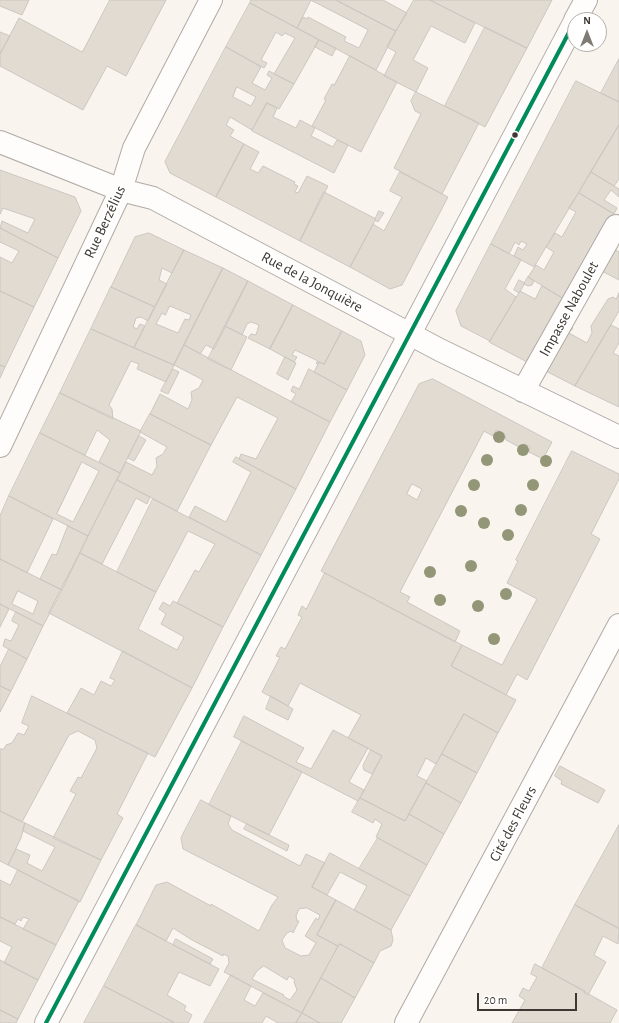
<!DOCTYPE html>
<html>
<head>
<meta charset="utf-8">
<style>
  body { margin:0 }
  #map { position:relative; width:619px; height:1023px; overflow:hidden; background:#faf4ee; font-family:"Alegreya Sans",sans-serif }
  canvas { display:block }
  .north { position:absolute; left:567px; top:12px; width:40px; height:40px; box-sizing:border-box; background:#fff; border:1px solid #b1afad; border-radius:50%; rotate:0deg; font-size:11px; font-weight:700; line-height:16px; text-align:center; color:#3d3833 }
  .north::after { content:''; display:block; margin:auto; width:14px; height:18px; background:#7f7a74; clip-path:polygon(50% 0,100% 100%,50% 72%,0 100%) }
  .scale { position:absolute; left:477px; top:993px; width:100px; height:18px; box-sizing:border-box; border:2px solid #3d3833; border-top:0; padding-left:5px; font-size:12px; line-height:14px; white-space:nowrap; color:#3d3833; -webkit-text-stroke:3px #fff; paint-order:stroke }
</style>
</head>
<body>
<div id="map">
<canvas width="619" height="1023"></canvas>
<div class="north">N</div>
<div class="scale">20 m</div>
</div>
<script>
const context = document.querySelector('canvas').getContext('2d');
context.lineJoin = 'round';
function fill(path, color) {
  context.fillStyle = color;
  context.fill(path, 'evenodd');
}
function trace(path, color, width, dash) {
  context.strokeStyle = color;
  context.lineWidth = width;
  context.lineCap = dash ? 'butt' : 'round';
  context.setLineDash(dash || []);
  context.stroke(path);
}
function drawText(font, color, halo, rows, align = 'center') {
  context.font = font + ' "Alegreya Sans",sans-serif';
  context.lineWidth = 4;
  context.setLineDash([]);
  context.textBaseline = 'middle';
  context.strokeStyle = halo;
  context.fillStyle = color;
  for (const [text, x, y, turn = 0] of rows) {
    context.save();
    context.translate(x, y);
    context.rotate((+turn || 0) * Math.PI / 180);
    context.textAlign = isNaN(turn) ? turn : align;
    if (halo) context.strokeText(text, 0, 0);
    context.fillText(text, 0, 0);
    context.restore();
  }
}
const building = new Path2D(`
  M0 0H29L22 15 0 6Z
  M110 0H166L126 76 107 66 83 110 0 66V54L19 18 82 52Z
  M251 0H311L297 28 250 3Z
  M311 0H336L396 31 376 70 297 28 303 17 307 19 308 17 346 37 344 41 359 48 368 30Z
  M336 0H383L407 13 396 31Z
  M414 0H430L475 23 465 43 431 26 413 60 428 68 416 92 384 76 396 52 387 47Z
  M430 0H552L527 48Z
  M250 3 319 40 294 84 274 74 295 38 285 33 282 36 276 32 261 60 267 63 264 68 226 47Z
  M485 27 527 48 485 127 445 106Z
  M0 32 10 36 0 54Z
  M319 40 336 48 332 56 315 47Z
  M226 47 261 67 252 83 265 90 272 78 267 75 269 71 294 84 279 109 267 103 252 130 230 117 226 125 234 130 230 136 244 144 216 197 170 173 165 162ZM237 87 256 97 251 106 233 97Z
  M350 56 397 82 361 152 312 126 326 100 324 99 332 84 334 85Z
  M619 59V102L601 93Z
  M576 81 619 102V125L534 267 514 256 518 247 523 250 527 244 521 241 519 245 515 242 509 254 491 244Z
  M416 92 479 123 442 194 394 168 421 114 415 111 411 101Z
  M267 103 277 108 273 117 296 128 300 120 315 128 311 136 333 147 337 140 348 145 334 173 252 131Z
  M619 125V179L614 186 591 172Z
  M244 144 259 152 250 169 258 173 263 166 295 182 294 184 298 186 295 192 298 193 307 176 328 186 300 241 216 197Z
  M0 170 75 197 81 211 58 258 0 228 2 221 28 233 35 219 3 208 0 214Z
  M400 172 448 197 402 285 390 289 350 267 373 224 384 231 402 197 390 191Z
  M591 172 619 189V197L611 190 604 200 617 208 614 214 579 193Z
  M324 192 376 219 350 267 300 241Z
  M579 193 614 214 564 299 528 277 536 265 544 270 554 252 546 247 555 233 562 237 576 212 569 208Z
  M379 211 384 213 378 222 375 220Z
  M0 228 58 258 34 307 0 291V257L12 263 19 251 0 242Z
  M149 233 184 250 172 273 162 268 159 280 167 284 155 307 111 287 135 237Z
  M491 244 521 260 505 289 516 297 490 341 461 326 456 311Z
  M611 247 619 252V280L598 269Z
  M184 250 223 268 174 365 134 348ZM170 306 191 315 189 320 185 319 178 333 156 324 162 313 165 315Z
  M223 268 248 281 214 349 206 345 200 354 184 345Z
  M528 277 534 281 532 285 528 286 524 284Z
  M519 280 525 283 519 293 514 290Z
  M248 281 293 305 270 349 248 338 251 334 256 335 259 325 251 322 247 324 242 335 225 326Z
  M542 286 564 299 527 362 489 342 520 291 535 299Z
  M111 287 155 307 148 321 141 317 136 318 133 327 137 329 140 324 145 326 134 348 91 329Z
  M0 291 34 307 5 367 0 365Z
  M619 293V311L575 386 540 368 568 325 573 328 569 333 587 343 592 333 591 326 608 299 613 297 616 299Z
  M293 305 342 331 324 364 319 362 318 364 316 363 318 361 295 350 292 355 297 357 294 362 270 349Z
  M611 325 619 329V343L613 353 619 356V407L575 386Z
  M225 326 247 337 231 370 208 359Z
  M91 329 174 365 166 382 137 369 139 364 131 361 109 405 112 409 113 419 60 393Z
  M342 331 361 341 365 355 347 390 314 372 319 362 324 364Z
  M184 345 330 422 296 489 239 459 241 454 256 459 278 418 237 397 211 445 150 414 160 394 188 409 192 400 191 392 199 388 203 380 174 365Z
  M285 357 296 363 288 380 277 374Z
  M0 365 5 367 0 378Z
  M173 369 179 372 168 394 161 391Z
  M309 369 347 390 330 422 291 402 296 394 291 391 293 386 299 389Z
  M433 379 552 442 543 459 529 452 530 447 525 444 519 447 506 440 505 434 496 430 493 436 484 431 400 592 410 597 407 602 460 631 455 642 321 571 419 384ZM412 484 422 489 417 500 407 494Z
  M60 393 141 431 120 473 99 462 110 440 97 430 85 455 40 433Z
  M150 414 211 445 177 511 117 480 126 462 152 475 157 466 156 458 163 454 167 447 140 432Z
  M40 433 120 473 88 536 9 496ZM82 462 99 471 73 522 57 514Z
  M139 436 146 440 134 461 128 458Z
  M572 451 619 474V479L591 534 600 539 527 680 517 674 506 695 451 666 462 645 502 665 537 599 507 583 518 561 516 560Z
  M236 457 296 489 261 555 189 517 195 506 226 522 251 472 233 462Z
  M117 480 150 497 147 504 136 498 102 564 80 553Z
  M9 496 53 519 27 573 0 559V516Z
  M153 499 261 555 223 627 177 603 195 570 199 572 215 544 188 531 156 592 117 572Z
  M68 526 88 536 62 590 40 579 52 554 56 555Z
  M80 553 156 592 138 629 177 650 184 637 161 624 166 614 159 609 163 602 170 606 173 601 177 603 223 627 192 688 49 613Z
  M0 559 62 590 43 626 0 604ZM18 591 38 601 33 614 12 604Z
  M325 573 462 645 451 666 516 700 498 733 464 714 436 764 426 758 417 776 427 781 405 821 360 798 382 756 348 738 361 715 300 683 288 706 262 692 280 657 276 656 281 647 285 649 302 617 298 615 302 606 306 609Z
  M0 604 9 609 0 627Z
  M16 612 43 626 27 659 3 646 5 639 11 641 19 625 12 621Z
  M9 649 27 659 11 691 0 686V667Z
  M123 651 192 688 155 757 67 713 81 688 94 695 101 681 111 686 115 680 110 678Z
  M0 686 11 691 0 712Z
  M32 696 148 753 117 814 123 818 101 860 53 838 76 794 70 791 78 777 81 778 97 748 95 740 78 731 69 735 22 822 0 811V749H4L6 745 12 743 18 733 24 735 29 726 22 723Z
  M271 696 293 709 288 720 266 709Z
  M464 714 498 733 477 773 442 754Z
  M244 716 304 748 296 762 311 769 333 730 368 748 349 782 364 790 358 801 234 737Z
  M242 741 302 772 269 835 209 805Z
  M371 750 382 756 372 774 364 770 363 766Z
  M442 754 477 773 461 803 426 783Z
  M560 766 605 790 598 803 561 784 562 781 555 776Z
  M426 783 461 803 444 834 409 814Z
  M360 798 405 821 409 814 444 834 427 865 376 837 382 824 375 819 373 823 352 812Z
  M201 800 231 816 228 824 232 830 300 866 306 854 325 863 312 887 336 900 317 935 338 946 302 1013 224 972 229 963 228 956 223 954V956L192 940 173 928 166 941 136 925 156 885 167 882 211 906V904L259 931 272 905 278 897 183 849 181 838ZM307 908 320 915 318 920 316 918 305 936 316 943 309 955 301 956 285 948 282 940 287 933 291 931 293 933 299 921H297L296 916 299 909ZM264 966 287 980 289 976 295 980 294 982 297 990 290 1000 283 996 284 995 252 979 257 971Z
  M0 811 25 823 21 838 8 865 0 861Z
  M25 823 101 860 80 902 8 865 16 849 30 855 27 863 42 871 55 847 23 831Z
  M247 824 289 845 287 851 244 829Z
  M619 825V929L575 905Z
  M378 838 427 865 410 896 359 869Z
  M330 853 410 896 391 930 354 910 367 886 340 872 327 895 312 887Z
  M18 870 79 901 56 945 23 929 29 919 23 917 21 921 18 919 15 924 0 917V880L10 885Z
  M336 900 391 930 393 940 391 946 380 951 374 963 340 944 338 946 317 935Z
  M575 905 619 928 618 944 603 936 594 955 606 962 588 995 584 993 585 991 542 968Z
  M0 917 56 945 38 980 4 963 12 947 0 941Z
  M136 925 219 969 210 986 179 972 167 995 186 1006 184 1010 192 1015 188 1023H175L104 986Z
  M176 939 213 959 210 964 173 945Z
  M340 944 374 963 355 998 321 978Z
  M0 960 38 980 18 1019 0 1010Z
  M535 964 617 1010 610 1023H512L525 1000 519 996 523 988 529 991 537 977 531 974Z
  M231 975 251 986 244 1000 255 1006 263 993 302 1013 296 1023H278L266 1016 262 1023H204Z
  M321 978 355 998 341 1023H320L302 1013Z
  M104 986 175 1023H84Z
  M0 1010 18 1019 16 1023H0Z
  M302 1013 320 1023H296Z`);
const minor = new Path2D(`
  M575 20 586 0
  M0 142 121 190 153 198 440 350 619 437
  M523 391 616 226
  M0 446 121 190 134 148 211 0
  M46 1023 575 21
  M406 1023 619 625`);
const bus1 = new Path2D(`
  M46 1023 575 21`);
const trees = [
  [499,437],
  [523,450],
  [487,460],
  [546,461],
  [474,485],
  [533,485],
  [521,510],
  [461,511],
  [484,523],
  [508,535],
  [471,566],
  [430,572],
  [506,594],
  [440,600],
  [478,606],
  [494,639]
];
const markers = [
  [515,135,3.5,"#3d3833"]
];
const streetNames = [
  ["Rue Berzélius",105,222,-65],
  ["Rue de la Jonquière",312,282,28],
  ["Impasse Naboulet",569,309,-61],
  ["Cité des Fleurs",513,824,-62]
];
fill(building, '#e2dbd2');
trace(building, '#cbc6c1', 1);
trace(minor, '#afaaa5', 24);
trace(minor, '#fefdfc', 22);
trace(bus1, '#008b5a', 4);
context.fillStyle = '#939677';
for (const [x, y] of trees) {
  context.beginPath();
  context.arc(x, y, 6, 0, 2 * Math.PI);
  context.fill();
}
for (const [x, y, r, color] of markers) {
  const dot = new Path2D();
  dot.arc(x, y, r, 0, 2 * Math.PI);
  context.fillStyle = color;
  context.fill(dot);
  trace(dot, '#fff', 1.5);
}
drawText('15px', '#3d3833', '#fff', streetNames);
</script>
</body>
</html>
